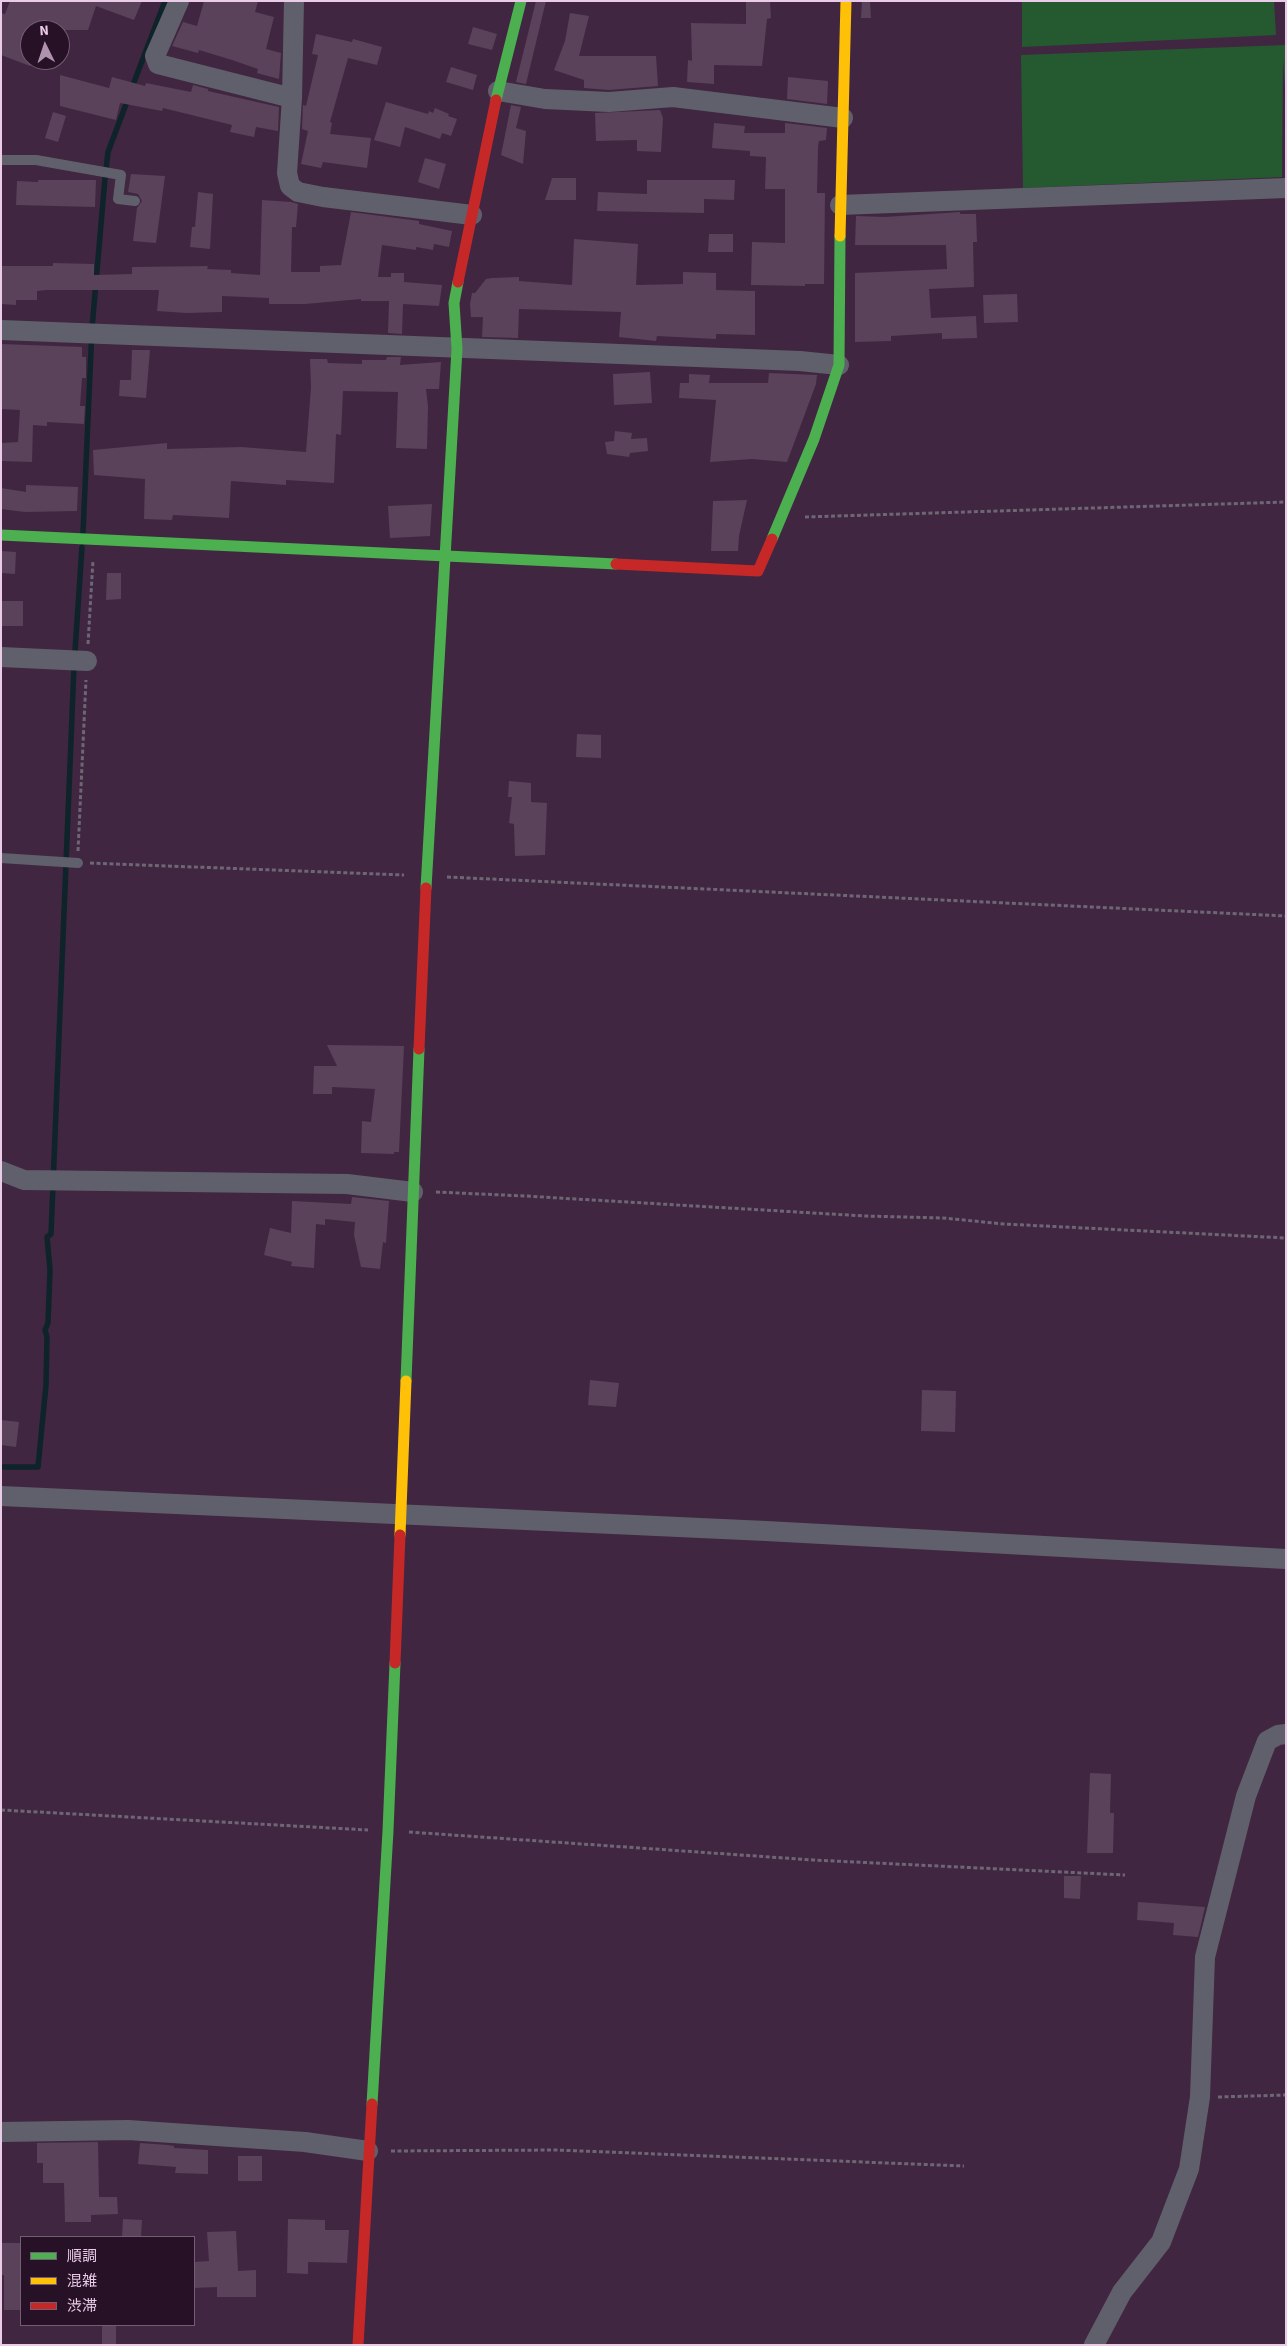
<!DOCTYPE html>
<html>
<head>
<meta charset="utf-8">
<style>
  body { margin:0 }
  #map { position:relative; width:1287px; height:2346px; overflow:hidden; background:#412641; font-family:"Source Sans 3","Noto Sans JP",sans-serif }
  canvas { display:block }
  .frame { position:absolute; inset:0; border:2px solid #eacce8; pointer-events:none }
  .legend { position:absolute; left:20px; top:2236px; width:175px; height:90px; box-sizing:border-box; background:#261126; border:1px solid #745c74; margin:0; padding:6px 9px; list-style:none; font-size:15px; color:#eacce8 }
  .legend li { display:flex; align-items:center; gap:10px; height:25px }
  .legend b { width:25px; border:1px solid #745c74 }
  .north { position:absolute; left:20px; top:20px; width:50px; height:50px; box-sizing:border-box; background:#261126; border:1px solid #745c74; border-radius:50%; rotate:356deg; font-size:14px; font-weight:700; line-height:20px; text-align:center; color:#eacce8 }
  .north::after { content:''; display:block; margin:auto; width:18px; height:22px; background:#af92ae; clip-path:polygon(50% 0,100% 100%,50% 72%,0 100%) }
</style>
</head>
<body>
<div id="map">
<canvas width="1287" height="2346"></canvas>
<div class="frame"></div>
<ul class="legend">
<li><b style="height:6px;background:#4caf50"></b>順調</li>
<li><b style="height:6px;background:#ffc107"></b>混雑</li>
<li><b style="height:6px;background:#c62828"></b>渋滞</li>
</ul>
<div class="north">N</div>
</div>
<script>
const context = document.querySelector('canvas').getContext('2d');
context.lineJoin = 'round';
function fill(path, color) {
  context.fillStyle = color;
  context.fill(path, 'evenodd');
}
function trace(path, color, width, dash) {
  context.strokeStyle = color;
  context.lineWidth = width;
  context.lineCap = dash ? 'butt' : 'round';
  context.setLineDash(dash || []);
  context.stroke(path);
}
const green = new Path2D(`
  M1022 1H1274L1276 35 1022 47Z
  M1286 45V101L1283 59 1282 177 1023 188 1021 55Z`);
const stream = new Path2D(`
  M131 90 165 1
  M83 533 92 328 105 178 108 152 128 99
  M1 1467H38L46 1385 47 1337 45 1330 48 1323 50 1270 47 1237 51 1234 74 666 82 547`);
const building = new Path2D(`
  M10 1H142L134 20 96 6 88 30H30V66L1 55V13L5 14Z
  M204 1H258L255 12 274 17 266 49 281 53 279 79 257 73 258 69 232 60 199 50 198 53 172 46 183 22 197 26Z
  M536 1H546L526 84 516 82Z
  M770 1 771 18 767 19 762 66 714 65V84L687 82 688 60 692 61 691 23 746 24V2Z
  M862 1H870L871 18H861Z
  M570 13 589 16 579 56H656L658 86 609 90 584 88V80L554 70 565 41Z
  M473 27 497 34 492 50 468 44Z
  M316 34 352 42 353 39 382 47 377 65 348 58 330 122 332 123 330 134 371 138 367 168 323 162 321 168 301 164 308 131 302 129 303 105 306 106 318 55 312 54Z
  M451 67 477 75 473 90 446 82Z
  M60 75 109 88 112 77 145 86 146 83 191 92 193 85 208 89V91L279 107 278 131 256 127 254 137 230 132 232 125 163 108 162 111 120 103 116 120 60 106Z
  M788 77 828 81 827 104 787 99Z
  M386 102 428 114 429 111 433 113 435 108 449 114 448 116 457 119 451 136 442 133 440 139 405 127 400 147 374 140Z
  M511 105 521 107 516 128 526 131 523 164 501 155Z
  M660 110 663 118 661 152 637 151V140L596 141 595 113Z
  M53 112 66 116 58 142 45 138Z
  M714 123 745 126 744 133H785V123L827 128 826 140 819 141 818 147 817 193H825L824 284H805V286L751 285 752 242 785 243V189H765L766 157 750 156V151L712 148Z
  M425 158 446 164 439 189 418 182Z
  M131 174 165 176 156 243 133 241 137 208 142 201 138 194 128 192Z
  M552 178H576V200H545Z
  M38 180H96L95 207 16 205 17 181 38 182Z
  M647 180H735L734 200 704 199V213L597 211 598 192 647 194Z
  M198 192 213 194 210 249 190 247 192 227H195Z
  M262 200 291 202 298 204 296 227H292L291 272H320V266L341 265 351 212 419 221V224L452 231 449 247 434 244 433 250 416 247V250L382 245 378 277H391V273H404V282L442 285 439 306 403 304 402 334 388 333 389 301H361V299L305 304H269V298L222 296V312L186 313 157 311 159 290H46L37 291V300H16V305L1 304V266H53V263L94 264V275L132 274V267L208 266 207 269 231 270V273L260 275Z
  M960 212V214H976L977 242H973L974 287 929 289 931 318 976 316 977 338 942 339V333L891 336V341L855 342V273L947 269 946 245H855L856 216 885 217Z
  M709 234H733V252H708Z
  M574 239 638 244 636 285 683 284V272L716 273V290L755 291V335L716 334V339L657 336 656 341 619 337 621 312 519 309 518 338 482 337 483 317H471L470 304 472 293H475L486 279 492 278 519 277V281L572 285Z
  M1017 294 1018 322 984 323 983 295Z
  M1 344 82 347V357H86V378H82L80 406H85L84 424 47 422V426L33 425 32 462 1 461V443L18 442 20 410 1 409Z
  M132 350H150L146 398 119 396 120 380H131Z
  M387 357H401L400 365 441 362 439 389H426L428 406 427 449 396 448 398 392 343 391 341 435 336 434 334 483 286 480V485L231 481 229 518 173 515 172 520 144 519 145 479 94 475 93 450 167 443V449L241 447 306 452 311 387 310 359H327L328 363 362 364V360H386Z
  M650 372 652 403 614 405 613 374Z
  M769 373 817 375 816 384 787 462 752 459 710 462 716 400 679 398 680 383H689V374L710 375 709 383H768Z
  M615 431 632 433 631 439 647 438 648 451 630 453 629 457 607 454 605 442 614 441Z
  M26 485 78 487 77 511 25 512 1 509V488L26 492Z
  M747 500 739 536 738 551H711L713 501Z
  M432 504 430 536 390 538 388 506Z
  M1 551 16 552 15 574 1 573Z
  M107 573H121V599L106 600Z
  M1 601H23V626H1Z
  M577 734 601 735V758L576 757Z
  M509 781 531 783V802L547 803 545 855 515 856 514 824 509 823 512 797H508Z
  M327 1045 404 1046 399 1152H394V1154L361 1153 362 1121 371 1122 375 1089 332 1087V1094H313L314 1066H337Z
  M352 1197 389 1201 386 1243 383 1242 380 1269 361 1267 354 1235 355 1222 325 1219V1225L316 1224 314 1268 291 1266 292 1262 264 1255 270 1228 291 1233 292 1201 351 1204Z
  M590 1380 619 1383 616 1407 588 1405Z
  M922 1390 956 1391 955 1432 921 1431Z
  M1 1420 19 1422 16 1447 1 1445Z
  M1090 1773 1111 1774 1110 1813H1114L1113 1853H1087Z
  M1064 1876H1081L1080 1899 1064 1898Z
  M1138 1902 1205 1907 1198 1937 1173 1935 1174 1923 1137 1920Z
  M98 2142 99 2197H117L118 2214 91 2215V2222H65L64 2183H43V2163H37V2143Z
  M140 2143 168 2145 174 2146V2148L208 2150V2174L175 2173 176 2167 138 2164Z
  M238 2156H262V2181H238Z
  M123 2219 142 2220 141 2237H122Z
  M288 2219 325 2220V2230H349L347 2263 308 2262V2274L287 2273Z
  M236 2231 238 2271 256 2270V2297H217V2287L194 2288V2262L209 2261 207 2232Z
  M1 2243H21V2310H4V2275H1Z
  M102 2325H116V2345H102Z`);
const path = new Path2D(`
  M805 517 1286 502
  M88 644 93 560
  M78 851 86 680
  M90 863 404 875
  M447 877 1286 916
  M436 1192 525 1196 865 1216 943 1218 1004 1224 1286 1238
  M1 1810 368 1830
  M409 1832 813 1860 1125 1875
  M1218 2097 1286 2095
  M391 2151 556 2150 964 2166`);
const lane = new Path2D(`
  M1 160H36L121 175 118 199 135 201
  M1 858 78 863`);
const street = new Path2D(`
  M179 1 155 56 158 64 292 98
  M294 1 292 98 287 173 290 186 298 192 323 197 472 215
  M498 91 545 99 609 102 673 97 843 118
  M840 205 1286 188
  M1 330 800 361 839 365
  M1 657 87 661
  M1 1171 24 1180 347 1184 413 1192
  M1 1496 766 1531 1286 1559
  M1 2132 128 2130 305 2142 368 2151
  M1094 2345 1122 2292 1161 2242 1189 2169 1200 2097 1205 1957 1246 1796 1267 1741 1278 1735 1286 1734`);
const fast = new Path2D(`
  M496 100 521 1
  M1 535 616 564
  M772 539 814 439 839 365 840 236
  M426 888 457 349 454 303 458 282
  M406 1381 419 1049
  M372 2104 388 1831 395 1663`);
const slow = new Path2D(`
  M840 236 846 1
  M400 1535 406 1381`);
const jam = new Path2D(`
  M458 282 496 100
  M616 564 758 571 772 539
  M419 1049 426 888
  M395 1663 400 1535
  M358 2345 372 2104`);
fill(green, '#255a31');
trace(stream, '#0e242a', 5.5);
fill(building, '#5a425a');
trace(path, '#6d6674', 3, [4, 2.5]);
trace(lane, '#60606c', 10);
trace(street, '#60606c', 20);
trace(fast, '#4caf50', 11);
trace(slow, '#ffc107', 11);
trace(jam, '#c62828', 11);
</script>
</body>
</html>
